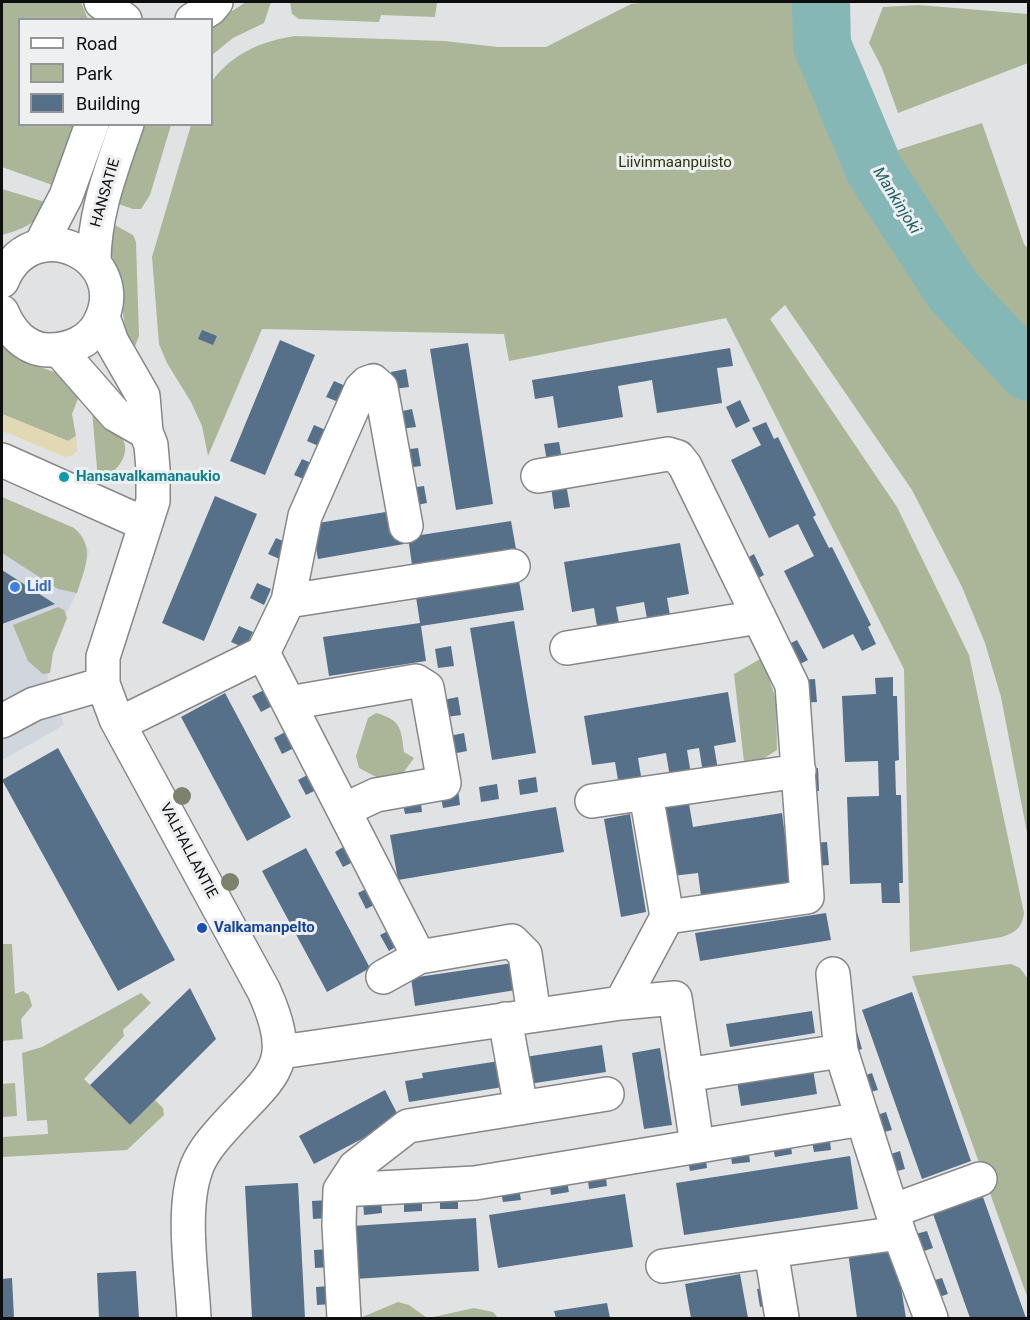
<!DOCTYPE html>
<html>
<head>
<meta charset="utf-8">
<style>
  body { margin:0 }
  #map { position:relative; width:1030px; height:1320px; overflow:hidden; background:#e1e2e3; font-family:Roboto,sans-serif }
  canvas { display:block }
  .frame { position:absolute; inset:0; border:3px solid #0e0e0f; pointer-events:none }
  .legend { position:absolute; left:18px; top:18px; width:195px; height:108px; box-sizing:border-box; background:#eeeff1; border:2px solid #949597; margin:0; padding:8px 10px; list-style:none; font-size:18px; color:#0e0e0f }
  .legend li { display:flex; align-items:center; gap:12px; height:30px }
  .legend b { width:30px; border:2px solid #949597 }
</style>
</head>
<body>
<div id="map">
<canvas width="1030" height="1320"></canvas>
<div class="frame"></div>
<ul class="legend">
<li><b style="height:8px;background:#fff"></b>Road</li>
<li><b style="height:16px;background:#abb598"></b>Park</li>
<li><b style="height:16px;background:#56708a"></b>Building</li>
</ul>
</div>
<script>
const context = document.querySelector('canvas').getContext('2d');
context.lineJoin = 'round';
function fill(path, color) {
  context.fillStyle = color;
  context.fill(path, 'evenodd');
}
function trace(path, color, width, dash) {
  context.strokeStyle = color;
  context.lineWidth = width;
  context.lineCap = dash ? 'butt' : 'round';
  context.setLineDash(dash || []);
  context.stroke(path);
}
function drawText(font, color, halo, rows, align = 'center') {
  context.font = font + ' Roboto,sans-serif';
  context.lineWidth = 6;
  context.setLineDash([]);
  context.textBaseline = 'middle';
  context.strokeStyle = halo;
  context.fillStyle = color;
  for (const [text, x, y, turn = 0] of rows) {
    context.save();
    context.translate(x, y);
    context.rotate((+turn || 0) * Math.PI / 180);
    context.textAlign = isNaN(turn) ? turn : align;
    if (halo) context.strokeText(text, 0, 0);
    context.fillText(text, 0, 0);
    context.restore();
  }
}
const built = new Path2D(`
  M2 497 74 528 82 535 89 552 77 593 58 628 46 666 49 684 64 725 2 760Z`);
const green = new Path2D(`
  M2 2H81L87 17 88 19 20 20V124L77 125 58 187 2 167Z
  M246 2H271L264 23 233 38 212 55V24Z
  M290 2H437L435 17 381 15 379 22 299 19 292 14Z
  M650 2H809L812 47 863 161 982 123 1024 244 1028 249V838L1001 697 985 643 962 587 912 490 785 305 770 319 897 507 969 655 1024 913C1022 928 1016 932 1002 937L910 952 904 669 726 318 509 361 504 334 262 329 208 456 202 426 191 402 167 363 159 344 152 257 191 125 212 124V81C233 53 262 41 295 36L444 41 498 47H546L631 4Z
  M918 5 1028 14V63L898 113 882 68 869 43 883 7Z
  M139 125H171L150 195 141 209H133L113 202Z
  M2 189 45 202C42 223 20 230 2 235Z
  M109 222 133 235 136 242 139 336 133 351C122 327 124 311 120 287 116 261 107 253 109 222Z
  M2 346 17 359 57 373 79 396 72 414 76 436 68 441 2 414Z
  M92 411C101 418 115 427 121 436 134 454 114 476 98 480Z
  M2 497 74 528C96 547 85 568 77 593L58 589 2 553Z
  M58 607 64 610 67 618 53 653 50 673 43 674 28 661 13 625Z
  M762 658 776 699 777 750 761 760 744 762 734 674Z
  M376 713C401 720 401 728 404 752L414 758 403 773 380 779 359 768 356 756 368 718Z
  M2 944H12L15 994 23 991 29 995 32 1006 21 1019 23 1039 2 1041Z
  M1011 964 1020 968 1028 979V1299L912 976Z
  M141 993 151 1003 123 1030 124 1036 84 1079 130 1125 155 1100 163 1108 164 1115 127 1150 2 1157V1137L48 1134 47 1120 27 1121 22 1053 42 1047Z
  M15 1083 17 1116 2 1117V1084Z
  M398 1302 409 1305 427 1318H360Z
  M474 1308 493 1312 498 1318H429Z`);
const sand = new Path2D(`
  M2 414 68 441 76 436 77 451 73 455 65 457 3 431Z`);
const river = new Path2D(`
  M821 2 822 45 875 171 953 291 1028 372`);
const building = new Path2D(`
  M202 330 217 336 213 345 198 339Z
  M280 340 315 355 265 475 230 461Z
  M468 343 493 504 456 510 430 349Z
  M730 348 733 366 717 368 722 403 657 413 652 380 618 386 623 417 558 428 553 396 535 399 532 380Z
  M406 369 409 387 394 389 391 372Z
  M334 381 348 387 341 403 326 397Z
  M740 400 750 421 736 428 726 407Z
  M412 409 416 427 400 429 398 412Z
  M766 422 774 439 778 437 816 515 813 517 829 548 832 547 871 625 868 627 876 644 862 651 853 634 823 649 784 571 814 556 798 524 769 538 731 460 761 445 752 428Z
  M314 425 328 431 321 447 307 441Z
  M559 442 563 465 548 467 544 444Z
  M418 448 421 466 406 468 403 450Z
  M302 459 316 465 308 481 294 475Z
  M566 484 570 507 554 509 551 486Z
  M424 486 427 503 412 506 409 488Z
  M215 496 257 514 204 641 162 623Z
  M398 510 404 544 318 559 312 524Z
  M511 521 516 549 412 565 408 537Z
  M276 538 290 544 282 560 268 554Z
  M680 543 689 594 667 598 671 621 648 624 644 602 616 607 620 628 598 632 594 608 572 612 564 562Z
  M754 554 764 575 751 582 740 562Z
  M2 570 55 604 2 624Z
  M519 581 524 610 421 626 426 661 329 676 323 637 420 623 416 597Z
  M257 583 271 589 264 605 250 598Z
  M514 621 536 753 492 760 470 628Z
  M239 626 253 632 245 648 231 642Z
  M797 640 808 660 794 667 783 647Z
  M451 646 454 666 438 668 435 649Z
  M893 677V696H897L899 760 895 761 896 795H901L903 883H899L900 903H882L881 883 850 884 847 797 879 796 878 761 845 762 842 696 876 694 875 678Z
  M815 679 817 702 801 703 800 680Z
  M266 689 274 705 261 712 252 696Z
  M728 692 736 742 714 746 718 770 703 773 699 748 687 750 691 774 670 777 666 753 638 758 642 782 619 786 615 762 592 765 584 716Z
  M225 693 291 817 247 841 181 717Z
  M458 697 461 715 446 717 443 700Z
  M287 731 296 747 282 754 274 738Z
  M464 733 467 751 452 754 449 736Z
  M58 748 175 960 118 991 2 780Z
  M818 768 819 791H803L802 769Z
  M311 773 320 788 306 795 298 780Z
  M536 777 538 792 520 795 518 780Z
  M497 784 499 799 481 802 479 787Z
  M458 790 460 805 443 808 440 792Z
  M420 796 422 812 405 814 402 799Z
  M688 798 693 827 782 813 791 883 701 896 698 873 672 876 660 803Z
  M556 807 564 852 398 880 390 835Z
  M630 814 646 912 621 917 604 819Z
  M827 842 829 865 813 866 812 843Z
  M348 844 357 860 343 867 335 852Z
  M306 848 370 968 327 992 262 871Z
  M372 886 380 902 366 909 358 893Z
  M826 913 831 940 700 961 695 933Z
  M394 928 402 943 389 951 380 935Z
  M513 963 516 990 415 1006 411 978Z
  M190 988 216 1039 130 1125 90 1085Z
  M912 992 971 1161 922 1179 862 1010Z
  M812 1011 815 1033 730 1047 726 1024Z
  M857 1032 862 1049 847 1054 842 1037Z
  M602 1045 606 1072 529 1084 525 1057Z
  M660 1048 672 1125 644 1129 632 1053Z
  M499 1061 503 1087 409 1102 405 1081 423 1078 422 1073Z
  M813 1069 817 1094 741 1106 737 1081Z
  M872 1073 878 1090 863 1094 858 1078Z
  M385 1090 400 1119 314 1164 299 1136Z
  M886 1112 892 1130 877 1134 871 1117Z
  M829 1134 831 1150 814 1152 811 1137Z
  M790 1139 792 1154 775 1157 772 1142Z
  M748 1146 750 1162 732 1164 730 1149Z
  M900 1151 905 1169 890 1173 885 1156Z
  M705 1152 707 1168 690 1171 687 1155Z
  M850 1156 858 1209 684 1235 676 1183Z
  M605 1171 607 1186 589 1189 587 1173Z
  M566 1177 569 1192 551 1195 549 1179Z
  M298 1183 305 1318H252L245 1186Z
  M518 1184 521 1200 503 1202 500 1187Z
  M458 1193V1209H440V1194Z
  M625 1194 633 1247 498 1268 489 1215Z
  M422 1196V1211L404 1212V1197Z
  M983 1197 1026 1318H970L933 1214Z
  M381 1198 382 1213 364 1215 363 1199Z
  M328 1200 329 1218 313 1219 312 1201Z
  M476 1218 479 1271 355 1279 352 1226Z
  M927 1231 933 1248 918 1253 912 1235Z
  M894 1244 906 1318H857L848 1252Z
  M330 1249 331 1267 315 1268 314 1250Z
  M136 1271 139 1318H99L97 1273Z
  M740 1274 748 1318H691L685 1284Z
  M12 1278 14 1318H2V1279Z
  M942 1278 948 1294 933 1299 928 1282Z
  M331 1286 332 1304 317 1305 316 1287Z
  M773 1286 776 1304 760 1307 757 1289Z
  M607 1303 610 1318H556L554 1311Z`);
const minor = new Path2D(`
  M103 317 112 342 143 396 146 432 151 445 153 469V501L103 657V684L116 719 264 991C299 1069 270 1075 221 1131 211 1142 201 1154 196 1169 181 1210 192 1274 194 1318
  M59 350 116 415 146 432
  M2 460 145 524
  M538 476 668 454 678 457 685 466 792 685 807 897 667 917 621 1003
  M288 601 305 516 361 389 367 383 373 381 381 388 406 526
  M567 648 759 617
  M263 653 419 957
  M289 703 416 681 427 688 444 783 376 795 344 810
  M2 721 34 704 103 684
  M119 724 263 653 288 601 513 566
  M646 794 667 917
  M592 801 799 771
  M833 974 841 1051 899 1233 931 1318
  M383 977 419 957 512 941 525 954 534 1015
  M505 1019 521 1108
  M281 1052 621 1003 675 998 697 1145
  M686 1075 841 1051
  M340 1190 475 1183 862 1119
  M892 1211 980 1179
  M771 1251 782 1318
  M663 1266 899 1233
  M344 1318 339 1225 340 1190 355 1167 408 1126 607 1094`);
const major = new Path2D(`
  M101 2 125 20
  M192 20 210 9 216 2
  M41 244 66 196 92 124
  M94 262C94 213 111 171 127 124
  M2 281C33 207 135 258 99 324 89 342 69 350 49 350 26 350 10 332 2 312`);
const trees = [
  [182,796],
  [230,882]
];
const markers = [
  [64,477,6,"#0f9aa8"],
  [15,587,6,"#3f7fe0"],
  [202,928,6,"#1a4fb4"]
];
const parkNames = [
  ["Liivinmaanpuisto",675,163]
];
const streetNames = [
  ["HANSATIE",106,193,-74],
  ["VALHALLANTIE",188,851,62]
];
const cultureNames = [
  ["Hansavalkamanaukio",76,477]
];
const shopNames = [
  ["Lidl",27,587]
];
const transitNames = [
  ["Valkamanpelto",214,928]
];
const waterNames = [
  ["Mankinjoki",896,201,58]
];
fill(built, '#d0d6dd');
fill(green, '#abb598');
fill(sand, '#e2d8b4');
trace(river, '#86b7b7', 58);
fill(building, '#56708a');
trace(minor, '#868789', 36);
trace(major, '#868789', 36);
trace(minor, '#fff', 33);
trace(major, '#fff', 33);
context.fillStyle = '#7c826b';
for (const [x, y] of trees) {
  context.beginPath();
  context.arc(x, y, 9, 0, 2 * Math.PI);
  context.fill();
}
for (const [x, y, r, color] of markers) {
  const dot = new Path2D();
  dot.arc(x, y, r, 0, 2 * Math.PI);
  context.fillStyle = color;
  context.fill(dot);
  trace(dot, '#eeeff1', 2);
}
drawText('15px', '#293409', '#eeeff1', parkNames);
drawText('15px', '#0e0e0f', '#eeeff1', streetNames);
drawText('bold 15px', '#0d838f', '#eeeff1', cultureNames, 'left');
drawText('bold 15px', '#366cbe', '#eeeff1', shopNames, 'left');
drawText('bold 15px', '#164399', '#eeeff1', transitNames, 'left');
drawText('italic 16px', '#1f6263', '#eeeff1', waterNames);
</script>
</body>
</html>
